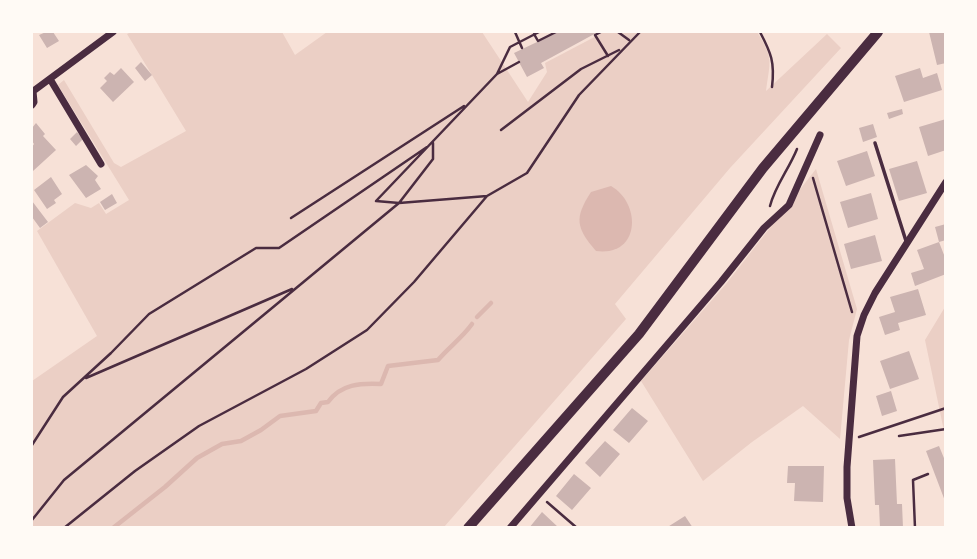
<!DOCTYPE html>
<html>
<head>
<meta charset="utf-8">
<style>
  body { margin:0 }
  #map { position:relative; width:977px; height:559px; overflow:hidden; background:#f7e1d7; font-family:"Source Sans 3",sans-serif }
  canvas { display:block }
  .frame { position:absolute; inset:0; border:33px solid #fffaf5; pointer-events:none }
</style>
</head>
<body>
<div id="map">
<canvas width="977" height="559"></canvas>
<div class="frame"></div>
</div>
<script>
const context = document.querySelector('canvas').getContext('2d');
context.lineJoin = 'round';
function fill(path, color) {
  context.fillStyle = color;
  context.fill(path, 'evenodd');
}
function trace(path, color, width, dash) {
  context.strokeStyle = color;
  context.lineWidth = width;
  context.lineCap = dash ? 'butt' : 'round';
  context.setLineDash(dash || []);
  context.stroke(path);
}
const green = new Path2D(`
  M131 32H282L295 55 327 32H482L528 102 547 72 545 63 604 32H757C774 59 770 61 766 91L827 34 841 48 730 168 615 304 626 319 444 527H32V381L97 336 37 231 75 203 91 208 99 203 106 214 129 200 58 85 64 80 114 163 121 167 186 131 127 34Z
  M816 169 857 309 849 340 840 439 803 406 752 442 703 481 641 381 726 284Z
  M945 307 946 431H944L925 340Z`);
const water = new Path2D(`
  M611 186C642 204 640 257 596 251 576 228 574 218 591 192Z`);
const stream = new Path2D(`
  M477 317 491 303
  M113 528 165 487 197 458 222 444 241 441 261 430 280 416 316 411 321 403 328 402C341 384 360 383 381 384L388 366 438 360C449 347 462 338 472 324`);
const building = new Path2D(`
  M46 32H53L59 41 47 48 39 35Z
  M558 32H598L541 63 544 68 527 77 514 53Z
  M929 32H946V63L937 65Z
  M141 62 152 75 145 81 135 68Z
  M121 68 134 82 113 102 100 88 107 81 104 78 110 72 114 75Z
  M920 68 923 78 937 73 942 90 904 102 895 76Z
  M902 109 903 114 889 119 887 113Z
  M946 119V150L928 156 919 127Z
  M36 123 45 134 43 136 56 150 33 171 32 147 34 144 32 141V128Z
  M873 124 877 137 863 142 859 128Z
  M77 132 83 139 76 146 70 139Z
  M867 151 875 176 846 186 837 161Z
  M917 161 927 193 899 201 889 169Z
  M86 165 98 176 95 180 101 189 86 198 69 175Z
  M51 177 62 194 54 200 56 203 47 209 34 190Z
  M871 193 878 219 848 228 840 202Z
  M112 194 117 203 105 210 100 202Z
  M32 201 48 222 40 228 32 217Z
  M946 224V240L939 242 935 227Z
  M875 235 882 261 851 269 844 244Z
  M939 242 946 260V274L915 286 911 273 924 269 917 250Z
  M918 289 926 315 898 323 900 330 885 335 879 317 895 312 890 297Z
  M909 351 919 379 890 389 880 361Z
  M891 391 897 411 882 416 876 396Z
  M632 408 648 421 629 443 613 430Z
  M605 441 620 454 600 477 585 463Z
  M939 446 946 463 945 501 926 451Z
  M895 459 897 504H902L903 528H880L879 505H875L873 460Z
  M788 466H824L823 502 794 501 795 483H787Z
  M574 474 591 488 572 510 556 496Z
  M542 512 559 528H529Z
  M685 516 693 528H666Z`);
const path = new Path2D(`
  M515 32 522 48
  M539 32 510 47 497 74 376 201 399 203 487 196 527 173 579 95 640 32
  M601 32 595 35 608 56
  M618 32 629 40
  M760 32C771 53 775 62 772 87
  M534 34 538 41 556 32
  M497 74 519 62
  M501 130 581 69 619 50
  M813 178 852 312
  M770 206C775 186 789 169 797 149
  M291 218 464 106
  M86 378 292 289
  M899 436 946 429
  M859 437 946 408
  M32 445 63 397 111 353 149 314 256 248H279L427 147
  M547 502 577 528
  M32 520 64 480 399 203 433 159V143
  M64 528 135 471 199 426 306 369 367 330 414 282 487 196
  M915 528 913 480 928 474`);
const service = new Path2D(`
  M875 143 906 241`);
const minor = new Path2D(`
  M50 79 101 164
  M32 92 113 32
  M32 105 34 102 33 91
  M510 528 721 282 764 228 789 205 820 135
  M852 528 847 498V467L857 336 864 315 875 293 946 182`);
const primary = new Path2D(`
  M468 528 639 334 763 168 878 32`);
fill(green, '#ebcfc5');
fill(water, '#dcb8b0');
trace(stream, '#dcb8b0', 4.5);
fill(building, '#ccb4b1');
trace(path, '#4a2c40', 2.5);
trace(service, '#4a2c40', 3.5);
trace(minor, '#4a2c40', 7);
trace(primary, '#4a2c40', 10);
</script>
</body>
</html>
